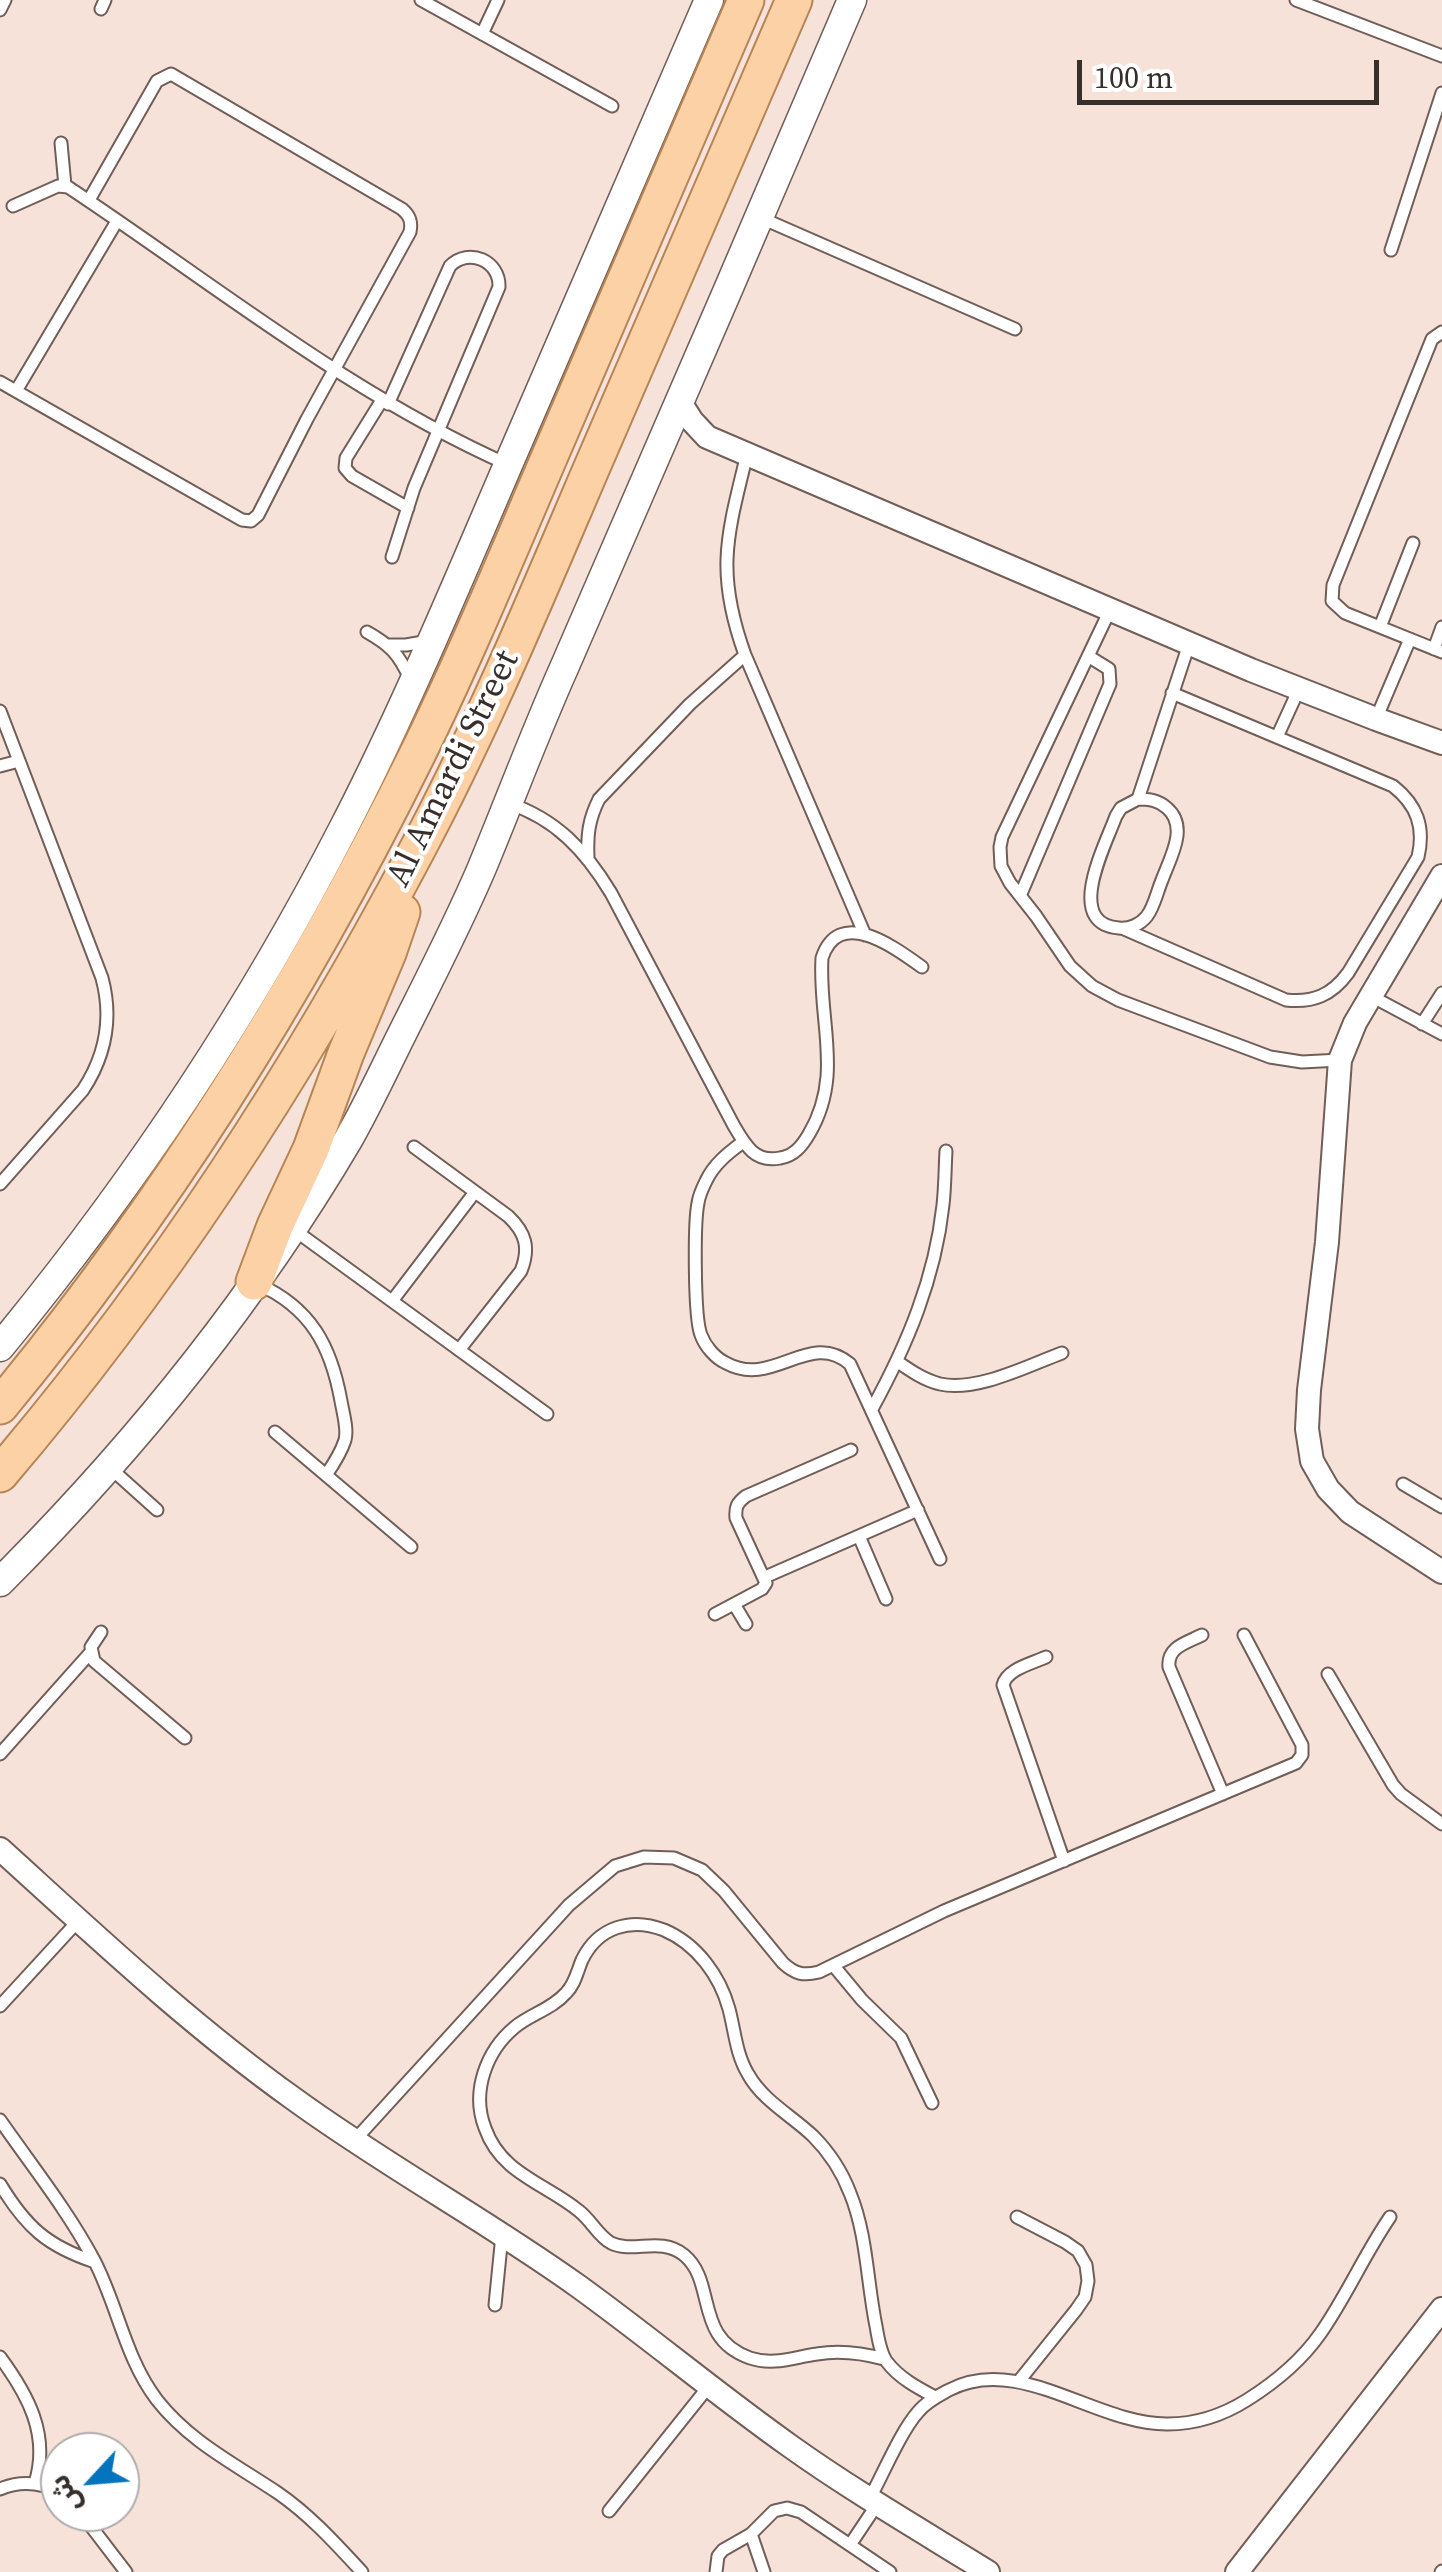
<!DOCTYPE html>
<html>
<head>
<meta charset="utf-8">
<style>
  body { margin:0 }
  #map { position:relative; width:1442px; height:2572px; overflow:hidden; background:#f7e2da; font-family:"Source Serif 4","Noto Sans Arabic",serif }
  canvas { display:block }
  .north { position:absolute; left:40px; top:2432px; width:100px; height:100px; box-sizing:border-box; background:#fff; border:2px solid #afacab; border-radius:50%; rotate:244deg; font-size:28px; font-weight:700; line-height:40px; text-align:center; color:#372f2c }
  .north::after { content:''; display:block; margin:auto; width:35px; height:45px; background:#0474be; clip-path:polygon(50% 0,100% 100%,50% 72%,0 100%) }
  .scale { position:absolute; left:1077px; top:60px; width:302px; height:45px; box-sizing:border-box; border:5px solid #372f2c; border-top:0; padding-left:12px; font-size:30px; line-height:35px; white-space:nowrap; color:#372f2c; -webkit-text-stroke:8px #fff; paint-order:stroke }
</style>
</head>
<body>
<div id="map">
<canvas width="1442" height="2572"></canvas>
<div class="north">ش</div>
<div class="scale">100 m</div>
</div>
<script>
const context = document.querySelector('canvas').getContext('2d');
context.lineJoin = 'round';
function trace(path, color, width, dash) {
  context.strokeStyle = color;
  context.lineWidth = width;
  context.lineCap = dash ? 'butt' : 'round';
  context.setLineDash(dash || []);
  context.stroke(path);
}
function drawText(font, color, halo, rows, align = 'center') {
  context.font = font + ' "Source Serif 4",serif';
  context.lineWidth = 8;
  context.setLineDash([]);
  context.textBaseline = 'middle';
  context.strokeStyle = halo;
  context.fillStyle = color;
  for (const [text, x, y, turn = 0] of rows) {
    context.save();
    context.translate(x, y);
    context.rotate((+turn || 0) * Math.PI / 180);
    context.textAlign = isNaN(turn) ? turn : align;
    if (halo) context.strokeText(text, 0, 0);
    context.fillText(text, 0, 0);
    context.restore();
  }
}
const service = new Path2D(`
  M421 0 612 106
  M1296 0 1442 56
  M101 9 105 0
  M0 10 5 0
  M482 34 498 0
  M61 143 65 186
  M13 206 58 186 68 187C213 283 349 394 509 465
  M759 217 1015 329
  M1391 250 1442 93
  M1442 332 1432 339 1333 585 1332 601 1345 613 1442 652
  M0 382 242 520 251 521 258 515 307 419 410 232C412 222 410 216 402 209L171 74 157 81 89 200
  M16 391 117 221
  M382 400 346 458 345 468 352 476 408 508
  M388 404 450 266C469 247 500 261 499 287L414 488 392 557
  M747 454C727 536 715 572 745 655L865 935
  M1110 610 1002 837 1000 847 1001 866 1010 883 1036 916 1070 966 1092 986 1118 1000 1270 1057 1302 1062 1340 1060
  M1380 627 1413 543
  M367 632C390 645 399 654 410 679
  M389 645H406L429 641
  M1434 649 1442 627
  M0 711 102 978C113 1019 106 1055 83 1090L0 1184
  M1376 719 1410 639
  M1277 737 1299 689
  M0 766 19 761
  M1138 799C1149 799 1158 800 1167 808 1189 827 1170 858 1162 880 1157 892 1154 907 1147 916 1140 925 1129 929 1119 928 1063 924 1106 844 1116 816L1121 808Z
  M1138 799 1189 644
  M508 803C556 819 585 850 611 893L734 1126C745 1145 755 1163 780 1158 794 1156 802 1146 809 1134 844 1075 818 1021 822 958 839 906 894 947 922 967
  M588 857C587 834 589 819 599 799L690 704 745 655
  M1020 896 1110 684 1109 669 1088 656
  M1124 929 1286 1000C1313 1003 1332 995 1348 973L1418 857C1425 827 1417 805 1393 786L1172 693
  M1371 996 1442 1034
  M1422 1024 1442 993
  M743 1142C728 1153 714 1164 706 1181 703 1187 699 1196 698 1203 694 1223 694 1318 701 1335 705 1346 715 1358 726 1363 773 1389 809 1329 850 1364L940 1559
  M414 1147 508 1216C526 1233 530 1248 521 1271L459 1350
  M293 1229 547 1414
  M258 1284C311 1308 331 1346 341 1401 343 1413 348 1429 345 1440 341 1453 333 1465 326 1475
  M392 1301 475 1192
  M898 1362C911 1371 924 1380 940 1384 977 1392 1027 1366 1062 1353
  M872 1409C907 1345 935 1279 943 1205 945 1187 945 1169 946 1151
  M275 1432 411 1547
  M108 1466 157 1510
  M1403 1484 1442 1507
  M859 1536 886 1599
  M765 1577 918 1510
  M734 1604 746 1624
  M715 1614 762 1589 766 1583 736 1518C735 1507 737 1503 746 1496L851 1450
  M101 1632 91 1647 94 1661 185 1738
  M1202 1635C1186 1643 1167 1647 1169 1667L1223 1794
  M1046 1657C1031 1664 1007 1669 1003 1685L1064 1861
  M1328 1674 1393 1785 1401 1794 1442 1824
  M0 1754 91 1652
  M833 1965 862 2000 901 2038 932 2103
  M0 2006 79 1920
  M0 2120C32 2166 68 2211 94 2260 118 2306 125 2358 157 2400 190 2442 235 2464 278 2493 310 2515 336 2544 362 2572
  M353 2142 569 1905 615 1866 644 1857 674 1858 702 1870 724 1891 783 1963C795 1974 803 1976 819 1972L944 1911 1296 1763 1302 1755V1745L1244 1635
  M0 2184C26 2227 47 2246 95 2262
  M1017 2217 1065 2242 1078 2251 1086 2265 1088 2281 1085 2297 1076 2310 1019 2381
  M495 2305 502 2235
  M0 2357C28 2395 50 2435 35 2483
  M884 2359C862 2353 840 2350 817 2354 794 2357 774 2366 750 2358 693 2338 717 2282 684 2255 660 2236 634 2254 611 2243 598 2236 591 2220 579 2211 545 2183 501 2174 485 2128 471 2092 486 2051 515 2027 531 2014 552 2009 566 1993 575 1984 577 1972 582 1960 598 1927 631 1917 664 1930 697 1944 720 1976 729 2009 735 2032 736 2054 748 2074 763 2101 791 2115 813 2136 829 2152 842 2172 850 2193 867 2234 867 2282 876 2326 878 2337 880 2353 887 2362 899 2378 918 2388 935 2397
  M0 2489C21 2480 40 2482 60 2492
  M870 2498C883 2474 901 2431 918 2412 926 2402 938 2396 949 2390 1019 2353 1096 2425 1168 2424 1196 2424 1223 2415 1247 2400 1274 2383 1301 2361 1320 2334 1346 2297 1364 2255 1390 2217
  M609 2511 709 2386
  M80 2512 126 2572
  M751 2534 764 2572
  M850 2545 878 2503
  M716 2572 718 2556 723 2550 751 2534 774 2511 787 2508 801 2512 890 2572
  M1441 2572 1442 2571`);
const minor = new Path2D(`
  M680 402 692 421 707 437 1251 670 1376 719 1442 743
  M1442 876 1355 1023 1340 1060 1327 1242 1309 1390 1307 1429 1312 1461 1328 1489 1350 1512 1442 1572
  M0 1849C96 1936 189 2024 294 2099 386 2166 486 2220 578 2286 650 2338 718 2395 790 2446 853 2491 922 2531 988 2572
  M1237 2572 1442 2309`);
const tertiary = new Path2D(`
  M0 1347C132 1187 248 1014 343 829 404 711 455 588 508 465 575 310 642 155 709 0
  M0 1582C132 1450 253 1301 348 1140 368 1105 384 1070 402 1034 429 980 457 926 481 870 509 803 534 735 564 668 661 446 757 223 852 0`);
const primary = new Path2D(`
  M254 1282 275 1226 311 1149 346 1053 388 953 402 912
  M0 1406C164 1208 301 989 415 759 464 660 506 558 549 458 615 305 680 153 746 0
  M0 1474C163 1283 300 1072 417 850 482 728 535 600 589 474 658 316 726 158 794 0`);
const streetNames = [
  ["Al Amardi Street",454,769,-64]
];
trace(service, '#705e58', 15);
trace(minor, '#705e58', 26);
trace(tertiary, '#705e58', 31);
trace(primary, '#b68555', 39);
trace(service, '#fff', 11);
trace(minor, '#fff', 22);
trace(tertiary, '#fff', 28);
trace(primary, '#fdd1a6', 35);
drawText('35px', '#372f2c', '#fff', streetNames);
</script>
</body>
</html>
